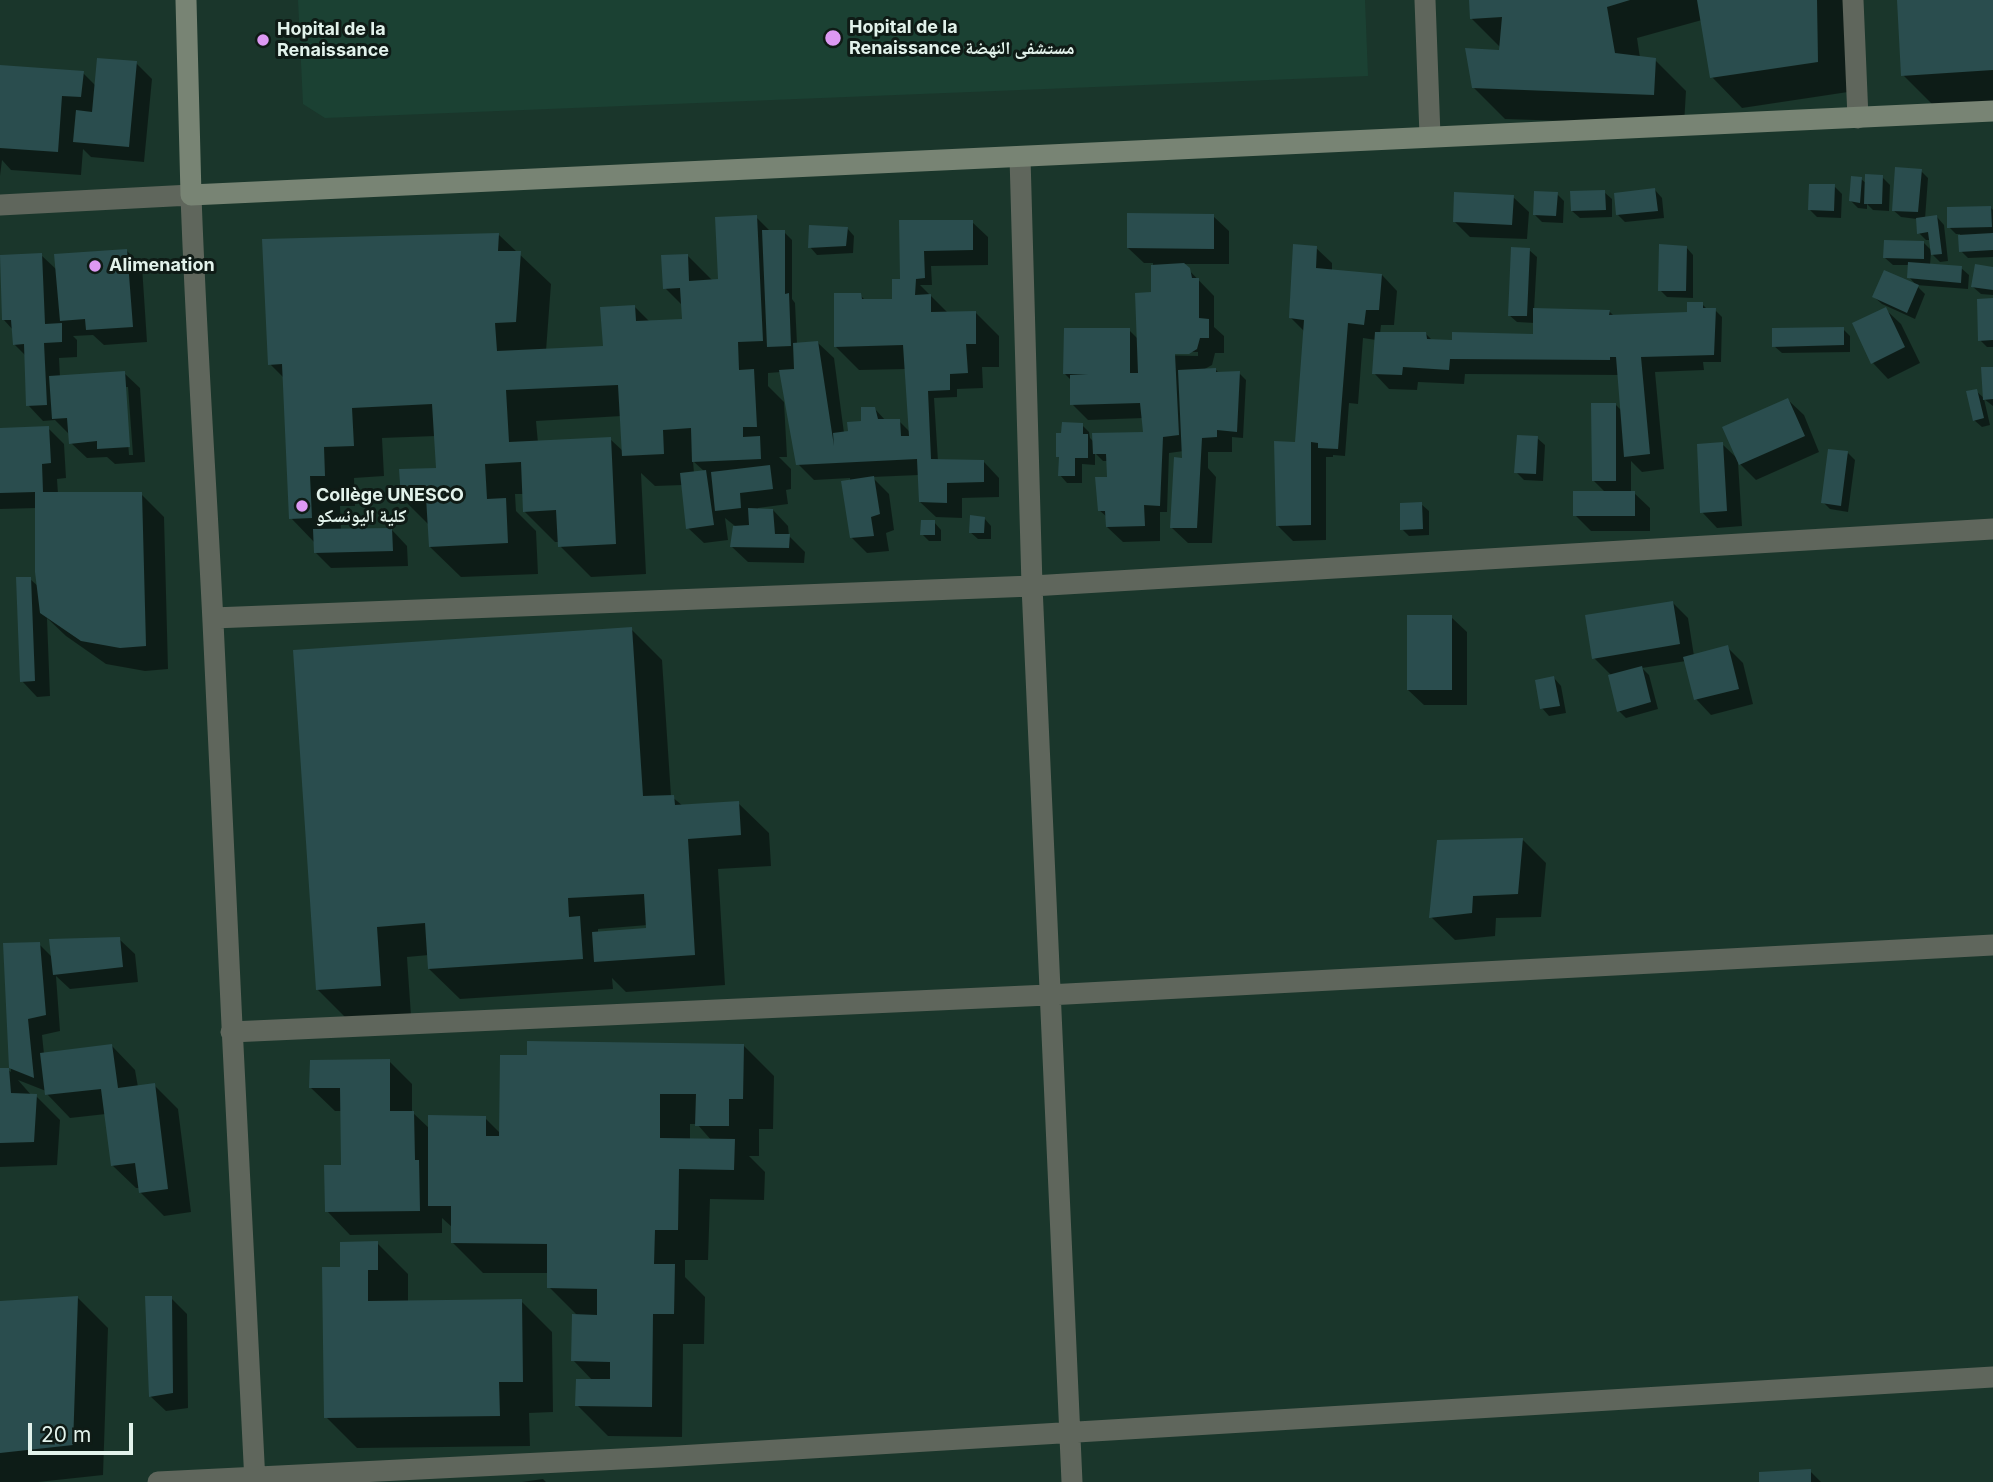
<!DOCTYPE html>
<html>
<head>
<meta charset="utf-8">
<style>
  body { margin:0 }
  #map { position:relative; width:1993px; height:1482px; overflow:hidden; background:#1a362b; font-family:Inter,sans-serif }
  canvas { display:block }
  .scale { position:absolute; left:28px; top:1423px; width:105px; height:32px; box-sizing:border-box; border:4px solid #e2f2eb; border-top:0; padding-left:9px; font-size:21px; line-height:24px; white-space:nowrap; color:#e2f2eb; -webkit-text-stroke:5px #0f1b16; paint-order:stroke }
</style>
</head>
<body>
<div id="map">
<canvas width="1993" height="1482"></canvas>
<div class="scale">20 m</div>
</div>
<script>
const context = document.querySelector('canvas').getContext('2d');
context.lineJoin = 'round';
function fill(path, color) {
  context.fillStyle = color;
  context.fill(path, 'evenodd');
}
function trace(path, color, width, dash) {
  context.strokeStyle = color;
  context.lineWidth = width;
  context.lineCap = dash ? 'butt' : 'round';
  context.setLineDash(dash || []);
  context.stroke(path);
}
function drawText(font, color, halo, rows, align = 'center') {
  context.font = font + ' Inter,"Noto Naskh Arabic",sans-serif';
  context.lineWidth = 6;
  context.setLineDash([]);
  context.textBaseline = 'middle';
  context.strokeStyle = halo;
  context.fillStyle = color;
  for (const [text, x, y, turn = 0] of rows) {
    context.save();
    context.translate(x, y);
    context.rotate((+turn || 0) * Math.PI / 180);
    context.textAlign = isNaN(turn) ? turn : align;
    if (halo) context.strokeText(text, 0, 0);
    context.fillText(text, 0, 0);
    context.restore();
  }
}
const built = new Path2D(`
  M298 0H1365L1368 76 325 118 303 104Z`);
const shadow = new Path2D(`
  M1471 0H1847L1848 92 1742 108 1712 77 1702 20 1637 38 1640 58 1655 60 1686 91 1684 125 1505 119 1474 88 1501 52V48L1472 19Z
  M1898 0H1993V102L1934 106 1903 75Z
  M136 63 152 79 144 162 91 157 83 149 81 175 11 170 2 160 0 176V67L83 73 96 86Z
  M1921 171 1928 178 1925 219 1937 217 1944 225 1948 261 1940 262 1931 253 1930 265 1961 268 1969 275 1968 289 1916 285 1909 277 1910 265H1893L1885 258 1923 242 1932 251 1931 240H1926L1919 233 1917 219 1901 217 1893 210Z
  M1882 177 1890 185 1889 211 1873 210 1867 204V209L1858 208 1851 201 1861 179 1867 184Z
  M1834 186 1842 194 1841 218 1817 217 1810 210Z
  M1655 190 1662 198 1664 218 1625 222 1618 215Z
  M1604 192 1612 199V217L1580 218 1572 211Z
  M1557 194 1564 201 1563 223 1542 222 1535 215Z
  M1513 197 1529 212 1527 239 1470 237 1455 222Z
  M1991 208 1993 210V257L1968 258 1961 251 1960 234H1956L1949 227Z
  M1213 216 1229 231V264H1183L1214 296V327L1224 336V353H1215L1212 365 1203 370 1215 369 1219 373H1239L1246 380 1243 438 1232 437V452H1208V468L1216 477 1212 543H1188L1172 528 1184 460V451L1169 453 1167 512H1160V541L1123 542 1107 527V517L1099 510 1108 479V461H1103L1095 453V465L1082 464V483H1067L1060 475 1061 460 1058 456 1082 425 1089 432 1090 438 1095 443 1145 437 1144 418 1088 420 1072 404V381L1065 374 1129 330 1139 340 1153 294V263H1144L1128 248ZM1152 352H1198V356L1152 355Z
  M756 217 771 232H784L792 240V299L795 303 797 344 818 343 834 358 844 433 863 423 874 408 886 421H899L912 434 907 369 859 370 836 347 860 295 866 301H894L902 281 901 222H972L988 237V265L931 266 932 285H920L948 313H976L999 336V367H982L983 388 957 389V397L934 398 938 461 984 462 999 478V497L962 498V518L936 517 920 502 919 475 872 477 889 494 894 530 886 533 889 551 867 553 851 537 850 478 814 480 798 464 781 372 768 373V386L784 402 787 457H779L791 469V489L786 490 788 504 758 508V510H773L788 526 789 536 805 552 804 563 748 562 732 547 735 526 725 518 728 540 704 543 688 528 683 485 655 486 641 473 646 574 591 577 560 546V542H555L524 511V494H515L516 511 536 531 538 574 461 577 430 547 429 525 402 498 437 469 436 436 382 438 384 476 354 478 355 506H340L341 531 392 530 407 546 408 566 331 568 315 552V543L291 518 284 378 270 364 499 235 551 284 546 351 604 348 635 307 650 322 684 321 683 306 665 288 687 255 713 281H719ZM622 416 624 452 610 439 538 443 536 421ZM693 461 705 472 694 473Z
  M847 228 854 236 853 253 817 255 810 247Z
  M1686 247 1693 255V298L1667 297 1660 290Z
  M1316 248 1332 263V271L1382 275 1397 291 1394 325H1381L1380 334H1426L1433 341 1535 336V323L1517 322 1509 315 1529 250 1537 257 1534 310 1609 311 1615 317 1686 314 1702 304 1708 310H1715L1722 317 1721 362H1703L1704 370 1655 372 1664 469 1642 472 1631 461V493H1634L1650 508V531H1591L1575 515 1606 493 1594 481 1615 404 1622 411 1619 375 1465 374 1464 384 1418 382 1417 390 1389 389 1374 373 1376 340 1363 338 1358 404 1349 403 1345 456 1333 455V457H1326V540L1293 541 1277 525 1297 443 1305 332 1291 318Z
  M127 251 142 266 147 342 104 345 93 335 73 336 77 340V357L59 358 60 377 124 373 140 388 145 462 115 464 107 457 87 458 71 443 69 434 55 420 43 421 28 405 26 356 14 344 13 330 4 320 41 255 57 270ZM124 387H128L133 455H129Z
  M1993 268V295L1981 294 1973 287Z
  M1918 287 1925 294 1915 319 1882 304 1874 297Z
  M1993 300V347H1987L1980 340Z
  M1885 309 1901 324 1920 363 1888 379 1873 363Z
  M1843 329 1850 336V352L1782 353 1774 346Z
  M1993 369V406L1984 399 1990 425 1982 427 1974 420 1976 391 1984 398Z
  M1788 400 1804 415 1819 452 1756 480 1738 462 1742 526 1717 528 1702 512 1722 444 1739 460Z
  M48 428 64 444 66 478 57 479 58 494H141L164 517 168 669 145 671 106 664 66 636 47 618 50 696 37 697 22 681 30 579 39 587 37 508 0 509V430Z
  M1537 438 1545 445 1543 481 1524 480 1516 472Z
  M1848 453 1855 460 1848 512 1830 509 1823 502Z
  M1421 504 1429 511V535L1409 536 1402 529Z
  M984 518 991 526V539H978L970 532Z
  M934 522 941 530V541H929L922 534Z
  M1672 602 1688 618 1694 656 1727 647 1743 663 1753 704 1711 715 1696 699 1686 661 1642 668 1649 675 1658 709 1626 718 1619 711 1612 676 1594 658Z
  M1451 617 1467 632V705H1424L1408 690Z
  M631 629 662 660 671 796 683 806 738 803 769 833 771 866 718 869 725 985 626 992 612 978 613 989 460 999 429 969V955L407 957 411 1016 348 1020 317 989ZM648 925V929L598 933V929Z
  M1554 678 1561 686 1566 713 1549 716 1542 708Z
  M1523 840 1546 863 1541 917 1496 918 1495 936 1455 940 1431 917Z
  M119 939 135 954 138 982 70 989 56 976 60 1031 42 1035 44 1054 112 1046 135 1070 138 1087 154 1085 178 1109 191 1212 164 1216 140 1192V1188H136L112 1165 106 1114 70 1118 47 1094 46 1091 18 1080 32 1096H36L60 1120 57 1165 0 1167V1070H8L11 1072 5 945 39 944 52 957Z
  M743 1045 774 1076 773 1129H759V1156H749L765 1172 764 1200 710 1199 708 1260H685V1277L705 1297 704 1344H683L682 1437 608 1436 577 1405 593 1381 573 1360 578 1316 549 1287V1273H483L452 1242 453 1228 442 1218V1233L350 1235 327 1211 343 1166 342 1111H335L311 1088 389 1061 412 1084V1112L430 1129 485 1118 501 1134ZM690 1124H697L712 1141 690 1140Z
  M377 1243 408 1274V1303L521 1301 552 1332 553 1412 529 1413 530 1446 357 1448 326 1417 342 1269Z
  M77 1297 108 1328 103 1475 38 1482H0V1303Z
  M171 1298 187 1314 188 1408 166 1411 150 1396Z
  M1810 1471 1821 1482H1761Z
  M543 1479 546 1482H522Z`);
const building = new Path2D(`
  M1469 0H1630L1607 7 1615 53 1656 58 1654 95 1472 88 1465 48 1499 50 1502 17 1470 19Z
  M1697 0H1817L1818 62 1710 78Z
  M1897 0H1993V70L1901 76Z
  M97 58 137 61 129 147 73 142 76 110 92 112Z
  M0 65 84 71 81 97 62 96 58 152 0 148Z
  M1895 167 1922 169 1918 212 1892 211Z
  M1865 174 1883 175 1882 204H1864Z
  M1851 176 1862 177 1860 203 1849 201Z
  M1809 184H1835L1834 211 1808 210Z
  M1655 188 1658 211 1616 215 1614 193Z
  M1605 190 1606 210 1571 211 1570 191Z
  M1534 191 1558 192 1556 216 1533 215Z
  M1454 192 1514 195 1512 225 1453 222Z
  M1991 206 1992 227 1947 228V207Z
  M1127 213 1214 214V249L1127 248Z
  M757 215 763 341 738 342 739 370 754 369 757 427H743V437L760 436 761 459 692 462 691 428 663 430 664 454 622 456 618 385 506 390 509 442 611 437 616 544 558 547 556 510 523 512 521 462 485 464 487 499 506 498 508 543 429 547 426 497 401 498 399 469 436 468 432 404 352 408 354 446 324 447 325 476H310L312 518 289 519 282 364 268 365 262 239 499 233 498 251H521L516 322 495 323 497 351 603 346 600 307 635 305 636 321 682 319 680 288 663 289 661 255 688 254 689 281 718 279 715 217Z
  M1937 215 1942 254 1931 255 1928 232 1917 234 1916 218Z
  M899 220H973V250L924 251 925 278 916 279 915 295 931 294V312L976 311V344H966L968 373 950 374V390L928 391 931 459 984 460V482L947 483V503L919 502 917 459 796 465 779 370 794 369 793 343 818 341 834 446 833 433 848 431 847 422 861 421V407H875L878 419H900L901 436H909L903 345 834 347V293H861L862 299H892V279H900Z
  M809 225 848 227 846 246 808 248Z
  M762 230H785V294L789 293 791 346 767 347Z
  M1993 233V250L1959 252 1958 235Z
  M1884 240 1924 241V259L1883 258Z
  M1293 244 1317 246 1316 268 1382 274 1379 310H1366L1364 325 1348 323 1338 449 1318 448V443L1311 442V525L1276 526 1274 441 1295 442 1304 320 1289 318Z
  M1659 244 1687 246 1686 291H1658Z
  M1511 247 1530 248 1527 316H1508Z
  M127 249 133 327 86 330 85 319 60 321 54 254Z
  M42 253 45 324 62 323V342L44 343 47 405 26 406 24 344 13 345 11 320H2L0 255Z
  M1908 262 1962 266 1961 283 1907 278Z
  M1184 263 1190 268 1192 278H1199V318L1209 319V338H1200L1197 349 1189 354H1175L1179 435 1163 437 1160 506 1144 505 1145 526 1106 527 1105 511H1098L1095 477H1107L1106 454H1093L1092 433 1143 432 1140 403 1070 405V375L1088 374H1063L1064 328H1130V373H1138L1135 293 1151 292V265Z
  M1975 264 1993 267V290L1971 287Z
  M1884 270 1919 285 1907 313 1872 297Z
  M1993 298V340L1978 341 1977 299Z
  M1687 302H1703V308H1716L1714 355 1641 357 1650 454 1624 457 1616 357H1610V360L1450 359 1449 370 1403 367 1402 375 1372 374 1375 332H1426L1427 339 1452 340V332L1533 334V308L1610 310 1609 315 1687 312Z
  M1886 307 1905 347 1871 364 1852 323Z
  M1844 327V345L1772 347V328Z
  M1981 367H1993V399L1983 400Z
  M1216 368V372L1240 371 1237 432 1217 430V437L1202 438 1197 528H1170L1174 457 1182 458 1178 370Z
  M125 371 130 447 97 449V441L69 444 67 418 52 419 49 376Z
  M1977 389 1984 418 1973 421 1966 391Z
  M1788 398 1805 436 1739 465 1722 427Z
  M1591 403H1616V481H1592Z
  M1062 422 1083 423V434H1088V458H1075V476H1058L1059 457H1056V433H1061Z
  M49 426 51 463 42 464 43 492H142L146 646 120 648 81 641 40 613 35 572V492L0 493V428Z
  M1517 435 1538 436 1536 474 1514 473Z
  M1723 442 1727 511 1700 513 1697 444Z
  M1828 449 1848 451 1841 506 1821 503Z
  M770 465 773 489 740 493 741 508 715 511 711 472Z
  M706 470 714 525 686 529 680 473Z
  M874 476 880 514 871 517 874 536 850 538 841 481Z
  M1573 491H1635V516H1573Z
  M1422 502 1423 529 1400 530V503Z
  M748 508 773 509 775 534H790L789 548 730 547 733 526 749 525Z
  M970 515 985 517 984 533H969Z
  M921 520H935V535H920Z
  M392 528 393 551 314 553 313 529Z
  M16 577H31L35 681 20 682Z
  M1673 601 1680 644 1592 659 1585 615Z
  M1407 615H1452V690H1407Z
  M632 627 643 796 674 795 675 805 739 801 741 835 688 839 695 955 594 962 592 932 646 928 644 894 568 898 569 917 580 916 583 959 428 969 425 923 377 927 381 986 316 990 293 650Z
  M1728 645 1739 689 1694 700 1683 657Z
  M1642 666 1651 702 1617 712 1608 675Z
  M1554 676 1560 706 1540 709 1535 680Z
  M1523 838 1518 894 1473 896 1472 913 1429 918 1437 840Z
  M120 937 123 967 53 975 49 939Z
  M40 942 46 1015 28 1019 34 1078 9 1068 11 1093 37 1094 34 1142 0 1143V1068H9L3 943Z
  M527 1041 744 1044 743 1099H729V1126H695L696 1094H660V1138L735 1139 734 1170 679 1169 678 1230H655L654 1264H675L674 1314H653L652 1407 575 1406 576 1379H610V1362L571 1361 572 1314 597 1315V1289L547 1288V1244L451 1243V1206H428V1115L486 1116V1136H499L500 1055H527Z
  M112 1044 118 1088 155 1083 168 1189 139 1193 135 1163 111 1166 101 1089 45 1095 40 1053Z
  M390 1059V1111H414L415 1160H419L420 1211 325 1212 324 1165H341L340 1088H309L310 1060Z
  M378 1241V1270H368V1301L522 1299 523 1382H499L500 1416 324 1418 322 1267H340V1242Z
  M78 1296 73 1445 0 1453V1301Z
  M145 1296H172L173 1393 149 1397Z
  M1811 1469V1482H1759V1472Z`);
const street = new Path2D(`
  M1425 0 1430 136
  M1853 0 1858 118
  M1020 157 1032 586 1072 1482
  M0 205 191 195C196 338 206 480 213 622 227 909 239 1195 255 1482
  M213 618 1032 586 1993 529
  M231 1032 1048 995 1993 945
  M158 1482 661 1457 1993 1377`);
const secondary = new Path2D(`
  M186 0 191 195 1993 111`);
const markers = [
  [833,38,9,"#dd99f3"],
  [263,40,7,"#dd99f3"],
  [95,266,7,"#dd99f3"],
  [302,506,7,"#dd99f3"]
];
const poiNames = [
  ["Hopital de la",849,28],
  ["Renaissance مستشفى النهضة",849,49],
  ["Hopital de la",277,30],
  ["Renaissance",277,51],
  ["Alimenation",109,266],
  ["Collège UNESCO",316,496],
  ["كلية اليونسكو",316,517]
];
fill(built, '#1b4133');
fill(shadow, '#0007');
fill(building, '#2a4d4e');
trace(street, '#5f665c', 21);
trace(secondary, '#788474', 21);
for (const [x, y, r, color] of markers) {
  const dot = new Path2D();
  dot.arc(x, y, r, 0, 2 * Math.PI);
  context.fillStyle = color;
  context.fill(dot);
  trace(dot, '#0f1b16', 2.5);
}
drawText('bold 18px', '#e2f2eb', '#0f1b16', poiNames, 'left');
</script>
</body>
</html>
